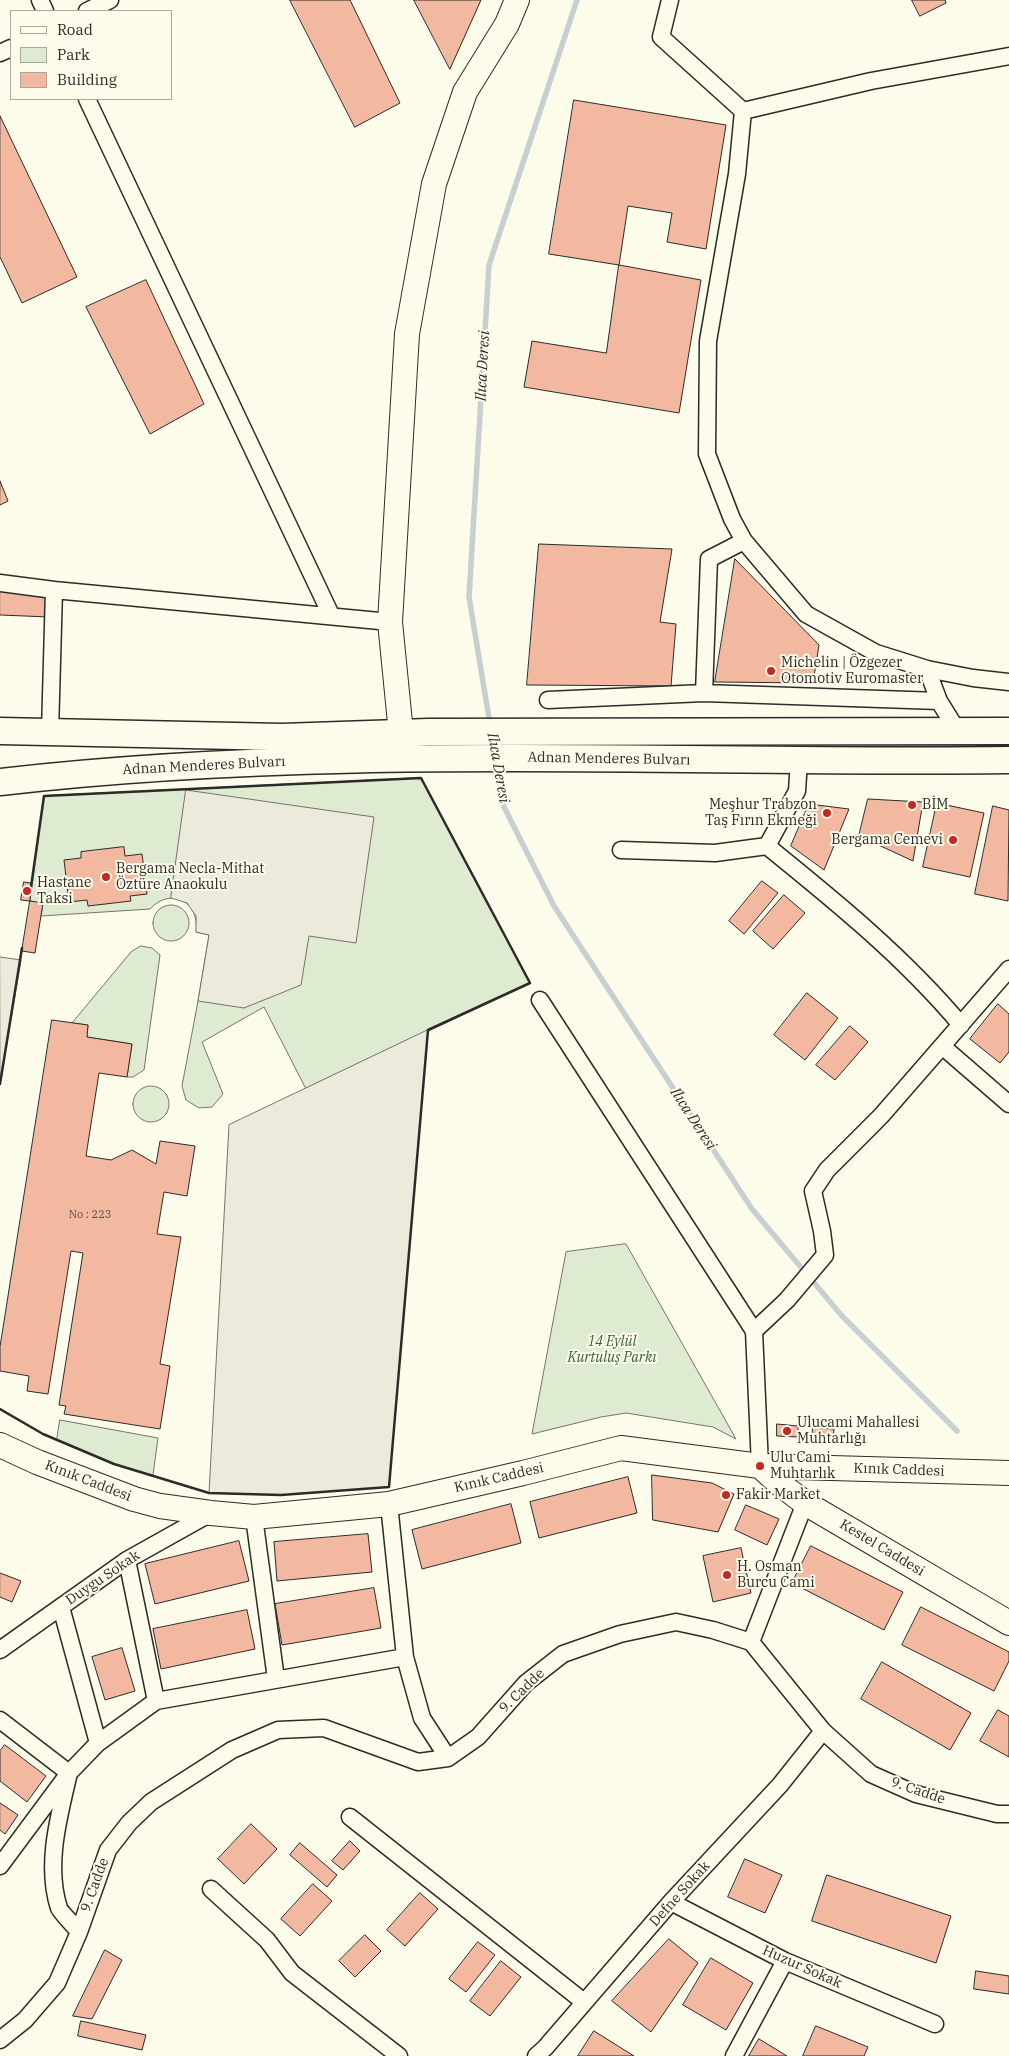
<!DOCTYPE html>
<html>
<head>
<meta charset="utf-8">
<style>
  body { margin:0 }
  #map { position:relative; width:1009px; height:2056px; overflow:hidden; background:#fdfbea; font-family:"IBM Plex Serif",serif }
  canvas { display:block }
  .legend { position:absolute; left:10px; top:10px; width:162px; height:90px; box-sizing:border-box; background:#fdfbea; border:1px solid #a9a89e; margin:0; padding:6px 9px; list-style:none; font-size:15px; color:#2b2b2b }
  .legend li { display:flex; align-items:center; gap:10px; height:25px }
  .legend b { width:25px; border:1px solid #a9a89e }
</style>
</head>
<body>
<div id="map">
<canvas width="1009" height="2056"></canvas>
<ul class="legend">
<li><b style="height:6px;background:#fdfbea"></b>Road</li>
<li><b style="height:14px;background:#deebd1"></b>Park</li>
<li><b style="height:14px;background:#f2b8a0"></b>Building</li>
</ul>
</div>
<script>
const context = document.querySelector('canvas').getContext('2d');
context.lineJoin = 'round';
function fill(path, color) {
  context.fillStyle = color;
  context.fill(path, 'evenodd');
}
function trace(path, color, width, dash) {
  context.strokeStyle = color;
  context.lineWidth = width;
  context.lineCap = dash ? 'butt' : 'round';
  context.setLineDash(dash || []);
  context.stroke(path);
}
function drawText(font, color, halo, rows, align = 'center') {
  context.font = font + ' "IBM Plex Serif",serif';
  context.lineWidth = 4;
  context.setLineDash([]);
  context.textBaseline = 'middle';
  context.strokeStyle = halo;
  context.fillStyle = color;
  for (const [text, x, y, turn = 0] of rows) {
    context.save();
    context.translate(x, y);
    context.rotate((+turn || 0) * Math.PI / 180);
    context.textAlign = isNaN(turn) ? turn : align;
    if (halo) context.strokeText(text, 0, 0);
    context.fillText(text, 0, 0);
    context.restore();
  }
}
const green = new Path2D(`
  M421 778 530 983 306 1089 264 1007 202 1042 223 1094 212 1107 199 1108 186 1100 182 1086 198 1001 209 935 196 932C200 902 172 886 150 909L41 916 43 904 30 901 44 796Z
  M153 923a18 18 0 1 1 36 0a18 18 0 1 1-36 0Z
  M141 946 152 948 160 955 144 1070 133 1077H127L132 1044 87 1037 88 1025 72 1023 131 952Z
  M133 1104a18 18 0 1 1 36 0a18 18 0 1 1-36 0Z
  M626 1244 736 1439 713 1427 626 1413 601 1417 532 1434 566 1252Z
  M60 1420 158 1438 153 1475 114 1464 57 1440Z`);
const parking = new Path2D(`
  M186 790 374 817 356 943 309 936 301 985 244 1008 198 1001 209 935 196 932V916L187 903 171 898Z
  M0 957 21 960 0 1084Z
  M428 1030 389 1487 281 1495 209 1493 229 1125Z`);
const stream = new Path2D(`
  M490 724 469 597 489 265 577 0
  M497 765 504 807 554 906 752 1209 842 1316 957 1431`);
const building = new Path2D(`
  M290 0H350L400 103 355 127Z
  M414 0H481L450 69Z
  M912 0H945L946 3 920 16Z
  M574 100 726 125 706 249 667 242 672 213 628 206 619 265 549 254Z
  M0 116 77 277 22 303 0 257Z
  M619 265 701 280 679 413 524 387 532 341 606 353Z
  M146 280 204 404 150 434 86 307Z
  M0 481 8 501 0 505Z
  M539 544 672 549 660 622 676 624 671 686 527 685Z
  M735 559 819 645 813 683 715 682Z
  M0 591 50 593 49 617 0 615Z
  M868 799 923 802 913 861 859 836Z
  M937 803 984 813 970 877 923 867Z
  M809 804 849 809 824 870 791 846Z
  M993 806 1009 810 1008 901 975 894Z
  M124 847 125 856 142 854 147 894 130 896 131 901 88 906 87 900 69 902 64 860 81 858V852Z
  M762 881 778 893 744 934 729 921Z
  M24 882 31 883 30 901 21 900Z
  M784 895 805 913 773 949 753 931Z
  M30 901 43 903 35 953 22 951Z
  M807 993 838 1018 805 1060 774 1035Z
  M998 1004 1009 1014V1052L1000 1063 970 1039Z
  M52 1020 88 1025 87 1037 132 1044 127 1077 99 1073 86 1156 111 1160 132 1150 156 1164 160 1141 195 1146 187 1196 164 1192 157 1234 181 1237 160 1364 170 1366 160 1429 64 1414 66 1406 59 1405 83 1253 71 1251 48 1394 27 1391 29 1376 0 1371V1347Z
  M850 1026 868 1042 835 1080 816 1065Z
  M777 1424 798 1426V1437L777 1436Z
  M813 1427 834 1429 833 1440 812 1439Z
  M652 1475 712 1483 734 1494 718 1532 653 1520Z
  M628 1477 637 1513 539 1538 530 1502Z
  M511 1504 521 1543 422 1569 412 1530Z
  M746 1505 779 1519 767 1545 735 1530Z
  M368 1534 372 1572 277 1581 274 1542Z
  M239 1541 249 1581 155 1604 145 1564Z
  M811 1546 903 1592 884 1630 792 1583Z
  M741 1548 751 1593 713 1602 703 1556Z
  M0 1573 21 1581 12 1602 0 1597Z
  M374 1588 381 1628 282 1645 275 1604Z
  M921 1607 1009 1652V1661L994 1691 902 1645Z
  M247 1610 255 1649 161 1669 153 1629Z
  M122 1648 135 1691 105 1700 92 1657Z
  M882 1662 971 1713 950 1750 861 1699Z
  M998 1710 1009 1716V1757L980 1741Z
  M5 1745 46 1776 27 1802 0 1781V1751Z
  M0 1803 18 1815 5 1834 0 1830Z
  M251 1824 277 1849 244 1884 218 1859Z
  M350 1841 360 1851 343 1870 332 1861Z
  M300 1843 337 1875 327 1887 290 1855Z
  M745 1859 782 1875 765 1913 728 1897Z
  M827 1875 951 1916 936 1963 812 1921Z
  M313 1884 332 1901 300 1936 281 1919Z
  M420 1893 438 1909 405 1946 387 1930Z
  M365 1935 381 1951 355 1977 339 1961Z
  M669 1939 698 1963 651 2032 612 2001Z
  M478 1942 495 1955 466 1992 449 1979Z
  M105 1950 122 1960 92 2019 73 2016Z
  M711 1958 753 1983 726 2030 683 2005Z
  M501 1961 521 1977 490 2016 470 2001Z
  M976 1971 1009 1976V1994L974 1989Z
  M81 2021 146 2035 142 2050 78 2036Z
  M816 2026 868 2047 864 2056H803Z
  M594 2031 634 2056H578Z
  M759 2039 787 2056H749Z`);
const street = new Path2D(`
  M40 0 45 11
  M670 0 661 37 743 111
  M87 11 110 0
  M0 53 11 48
  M1009 56 871 81 743 111 737 174 708 341 707 454 732 519 744 541 806 614 876 653 927 669 973 678 1009 682
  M87 99 331 615
  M0 583 54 590
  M927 669 939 701 957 730
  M704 693 709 559 744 541
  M548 700 704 693 939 701
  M50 732 54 590 390 622
  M767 846 797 791 799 761
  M621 850 715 853 767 846C835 901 904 957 961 1025
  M540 1000 754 1331 760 1466
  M942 1046 1009 1104
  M754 1331 787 1300 825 1255 822 1231 813 1191 827 1170 881 1116 1009 969
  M254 1517 276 1679
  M127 1560 156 1701
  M61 1607 98 1743
  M751 1642 805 1503
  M0 1650 127 1560 211 1513
  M405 1657 422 1718 448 1758
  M0 1720 69 1773C59 1816 45 1865 59 1908 60 1912 75 1926 79 1932
  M350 1817 584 2002
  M0 1866 69 1773 98 1743 156 1701 405 1657 389 1504
  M211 1889 267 1940 292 1973 399 2056
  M671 1902 785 1961 935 2024
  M0 2040 25 2020 57 1983 79 1932 108 1850 129 1823 151 1802 232 1750 278 1730 324 1728 418 1762 448 1758 478 1737 526 1683 563 1654 620 1634 676 1622 713 1630 751 1642 823 1731 871 1774 916 1794 997 1814H1009
  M536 2056 545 2048 671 1902 780 1785 823 1731
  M734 2056 785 1961`);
const secondary = new Path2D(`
  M401 733 390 622 407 334 434 184 465 92 507 24 517 0
  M0 1445 37 1462 134 1499 160 1506 211 1513 254 1517 389 1504 523 1473 621 1448 760 1466 1009 1473
  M760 1466 780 1484 805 1503 1009 1623`);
const primary = new Path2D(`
  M0 731 282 737 428 732 1009 731
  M0 782C335 743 673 764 1009 760`);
const wall = new Path2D(`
  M0 1084 22 948
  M0 1409 43 1434 114 1464 209 1493 281 1495 389 1487 428 1030 530 983 421 778 44 796 31 887`);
const markers = [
  [771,671,5,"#c62828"],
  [912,805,5,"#c62828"],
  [827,813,5,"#c62828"],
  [953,840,5,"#c62828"],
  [106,877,5,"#c62828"],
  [27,891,5,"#c62828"],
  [787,1431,5,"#c62828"],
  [760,1466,5,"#c62828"],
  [726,1495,5,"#c62828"],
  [727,1575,5,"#c62828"]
];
const numberNames = [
  ["No : 223",90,1215]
];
const poiNames = [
  ["Michelin | Özgezer",781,663],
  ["Otomotiv Euromaster",781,679],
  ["Meşhur Trabzon",817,805,"right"],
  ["Taş Fırın Ekmeği",817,821,"right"],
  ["BİM",922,805],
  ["Bergama Cemevi",943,840,"right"],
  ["Bergama Necla-Mithat",116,869],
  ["Öztüre Anaokulu",116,885],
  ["Hastane",37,883],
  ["Taksi",37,899],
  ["Ulucami Mahallesi",797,1423],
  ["Muhtarlığı",797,1439],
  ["Ulu Cami",770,1458],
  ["Muhtarlık",770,1474],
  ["Fakir Market",736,1495],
  ["H. Osman",737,1567],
  ["Burcu Cami",737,1583]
];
const streetNames = [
  ["Adnan Menderes Bulvarı",609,759,1],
  ["Adnan Menderes Bulvarı",204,766,-3],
  ["Kınık Caddesi",899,1470,2],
  ["Kınık Caddesi",499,1478,-13],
  ["Kınık Caddesi",88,1481,21],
  ["Kestel Caddesi",882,1548,31],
  ["Duygu Sokak",103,1578,-34],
  ["9. Cadde",522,1691,-44],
  ["9. Cadde",918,1791,19],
  ["9. Cadde",95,1885,-70],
  ["Defne Sokak",680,1894,-48],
  ["Huzur Sokak",802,1967,24]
];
const parkNames = [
  ["14 Eylül",612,1342],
  ["Kurtuluş Parkı",612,1358]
];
const waterNames = [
  ["Ilıca Deresi",483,366,-87],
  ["Ilıca Deresi",498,768,80],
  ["Ilıca Deresi",693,1119,57]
];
fill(green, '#deebd1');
trace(green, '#74746e', 1);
fill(parking, '#eceadb');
trace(parking, '#74746e', 1);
trace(stream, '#c7d0d0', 5.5);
fill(building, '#f2b8a0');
trace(building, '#2b2b2b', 1);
trace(street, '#2b2b2b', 19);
trace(secondary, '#2b2b2b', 26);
trace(primary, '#2b2b2b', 29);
trace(street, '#fdfbea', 16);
trace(secondary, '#fdfbea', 24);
trace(primary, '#fdfbea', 26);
trace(wall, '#2b2b2b', 2.5);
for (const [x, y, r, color] of markers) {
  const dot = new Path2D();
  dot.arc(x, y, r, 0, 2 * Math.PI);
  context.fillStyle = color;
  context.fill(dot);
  trace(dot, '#fdfbea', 2);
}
drawText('11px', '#5d4e48', null, numberNames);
drawText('14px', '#2b2b2b', '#fdfbea', poiNames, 'left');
drawText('14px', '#2b2b2b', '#fdfbea', streetNames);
drawText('italic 14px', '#34623c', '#fdfbea', parkNames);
drawText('italic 15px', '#2b2b2b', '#fdfbea', waterNames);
</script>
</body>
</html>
